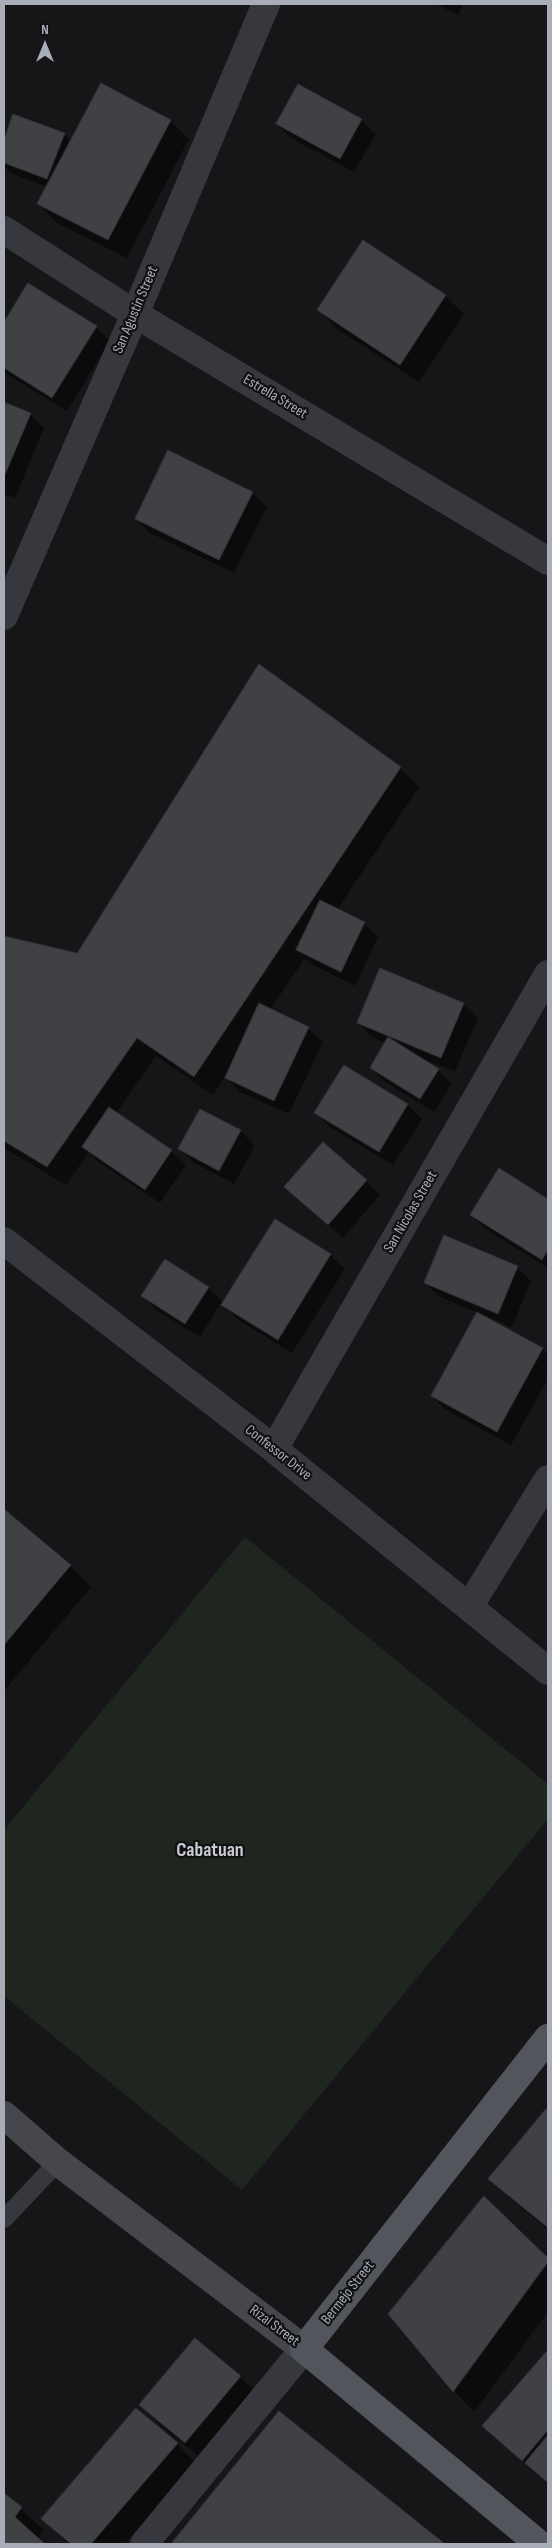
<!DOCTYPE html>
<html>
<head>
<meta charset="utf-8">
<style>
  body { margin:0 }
  #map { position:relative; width:552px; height:2548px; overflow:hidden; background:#161618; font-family:"Sofia Sans Condensed",sans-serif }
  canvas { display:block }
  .frame { position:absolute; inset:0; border:5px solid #a8adb8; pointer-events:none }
  .north { position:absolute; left:20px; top:20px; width:50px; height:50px; -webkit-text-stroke:4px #111113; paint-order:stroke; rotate:0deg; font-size:14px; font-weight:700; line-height:20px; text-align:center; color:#a8adb8 }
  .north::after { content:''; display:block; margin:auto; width:18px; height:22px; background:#a8adb8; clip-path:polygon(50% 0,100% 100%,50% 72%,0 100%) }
</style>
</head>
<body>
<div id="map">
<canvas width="552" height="2548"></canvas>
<div class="frame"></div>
<div class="north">N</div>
</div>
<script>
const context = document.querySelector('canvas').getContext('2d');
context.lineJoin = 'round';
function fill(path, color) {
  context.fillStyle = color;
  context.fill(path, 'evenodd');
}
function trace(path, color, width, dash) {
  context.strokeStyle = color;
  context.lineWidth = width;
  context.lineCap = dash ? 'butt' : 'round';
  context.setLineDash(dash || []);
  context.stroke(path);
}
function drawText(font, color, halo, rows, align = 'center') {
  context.font = font + ' "Sofia Sans Condensed",sans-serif';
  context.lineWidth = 4.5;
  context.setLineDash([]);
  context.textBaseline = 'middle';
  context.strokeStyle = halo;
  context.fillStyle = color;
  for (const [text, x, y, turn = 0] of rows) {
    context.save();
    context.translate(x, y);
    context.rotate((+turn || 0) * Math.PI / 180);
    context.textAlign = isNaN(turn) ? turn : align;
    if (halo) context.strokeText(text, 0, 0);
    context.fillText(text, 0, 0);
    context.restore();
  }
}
const green = new Path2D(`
  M245 1537 548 1784V1819L242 2190 4 1996V1830Z`);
const shadow = new Path2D(`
  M436 4H463L458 15Z
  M14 116 64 134 72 142 170 121 189 139 127 258 57 223 39 204 48 187 12 174 4 166V144Z
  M361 120 376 134 354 172 291 138 277 124Z
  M28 285 96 327 110 341 67 411 4 372V324Z
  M445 296 464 314 419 382 337 329 319 310Z
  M4 403 30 414 44 428 15 498 4 494Z
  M253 493 267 507 234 573 150 533 136 519Z
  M260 666 400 768 419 787 337 910 364 923 378 937 355 986 311 964 305 958 270 1010 308 1028 323 1042 289 1114 240 1092 225 1077 213 1095 156 1056 116 1113 171 1151 186 1165 160 1203 97 1161 89 1152 66 1185 4 1148V937L78 955Z
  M463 1004 478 1018 455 1071 419 1058 438 1070 452 1084 434 1112 385 1082 371 1068 386 1043 372 1037 358 1023Z
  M344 1067 408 1105 422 1119 393 1165 330 1127 316 1113Z
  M201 1110 241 1131 255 1146 234 1184 194 1163 180 1149Z
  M499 1170 548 1200V1268L485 1229 471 1215Z
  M366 1181 380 1195 343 1238 286 1187Z
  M275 1221 330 1255 345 1269 292 1353 237 1319 221 1303 200 1337 156 1310 142 1296 208 1288 224 1303Z
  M517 1267 531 1281 512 1327 484 1315 483 1317 543 1349 548 1355V1379L511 1445 446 1410 432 1396 478 1313 440 1297 425 1283Z
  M4 1511 70 1566 91 1587 4 1691Z
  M546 2110 548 2112V2230L511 2199 490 2179Z
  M484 2197 548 2260V2312L474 2412 454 2391Z
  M195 2340 241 2377 261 2398 207 2463 161 2426 140 2405Z
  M547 2353 548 2354V2484L484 2426Z
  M279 2413 443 2544H173Z
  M177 2444 195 2462 125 2544H69L42 2519Z
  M4 2494 44 2530 38 2540 43 2544H4Z`);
const building = new Path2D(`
  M101 83 171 120 108 240 37 204Z
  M298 84 362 119 340 159 276 124Z
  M13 114 65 133 47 179 4 163V140Z
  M363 240 446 295 400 365 317 310Z
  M28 283 97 326 52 398 4 368V322Z
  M4 402 31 413 4 477Z
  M168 450 253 492 219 560 135 519Z
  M259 664 401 767 194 1077 137 1038 47 1167 4 1141V936L77 953Z
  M320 900 365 922 341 972 296 950Z
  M380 968 464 1003 441 1058 357 1023Z
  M259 1003 309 1027 274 1101 225 1078Z
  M388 1037 439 1069 420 1099 370 1068Z
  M344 1065 408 1104 379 1152 314 1113Z
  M109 1107 172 1150 145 1190 82 1147Z
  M200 1109 241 1130 219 1171 178 1149Z
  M323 1142 367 1180 328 1225 284 1187Z
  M499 1168 548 1199V1250L542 1260 470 1215Z
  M275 1219 331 1254 278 1340 221 1305Z
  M444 1235 518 1266 498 1314 424 1283Z
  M165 1259 209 1287 185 1324 141 1296Z
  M477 1312 543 1348 497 1432 431 1396Z
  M4 1509 71 1565 4 1645Z
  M546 2109 548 2111 547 2227 488 2179Z
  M484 2196 548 2258V2262L453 2392 388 2314Z
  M195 2338 241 2376 185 2443 139 2405Z
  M547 2351 548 2430 522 2461 482 2426Z
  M136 2408 178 2443 91 2544H71L41 2519Z
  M279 2411 445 2544H171Z
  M548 2435V2483L525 2463Z
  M4 2493 22 2507 15 2517 45 2544H4Z`);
const lane = new Path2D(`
  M4 2219 58 2162`);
const street = new Path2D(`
  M4 230 135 314 548 561
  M4 616 135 314 266 4
  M4 1241 274 1449 548 1671
  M274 1449 548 974
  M469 1607 548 1479
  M144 2544 304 2349`);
const secondary = new Path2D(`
  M4 2115 58 2162 304 2349`);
const primary = new Path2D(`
  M539 2544 304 2349 548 2038`);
const streetNames = [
  ["San Agustin Street",136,310,-67],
  ["Estrella Street",275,397,31],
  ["San Nicolas Street",411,1212,-60],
  ["Confessor Drive",278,1453,38],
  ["Bermejo Street",348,2293,-52],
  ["Rizal Street",274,2326,37]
];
const districtNames = [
  ["Cabatuan",210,1851]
];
fill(green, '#1e261f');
fill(shadow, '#0007');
fill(building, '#404145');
trace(building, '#303034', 1);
trace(lane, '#37383d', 18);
trace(street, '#37383d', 28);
trace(secondary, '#45474d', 28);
trace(primary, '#53555c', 28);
drawText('15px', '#a8adb8', '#111113', streetNames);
drawText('bold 20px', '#c9ccd4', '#111113', districtNames);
</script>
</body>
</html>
